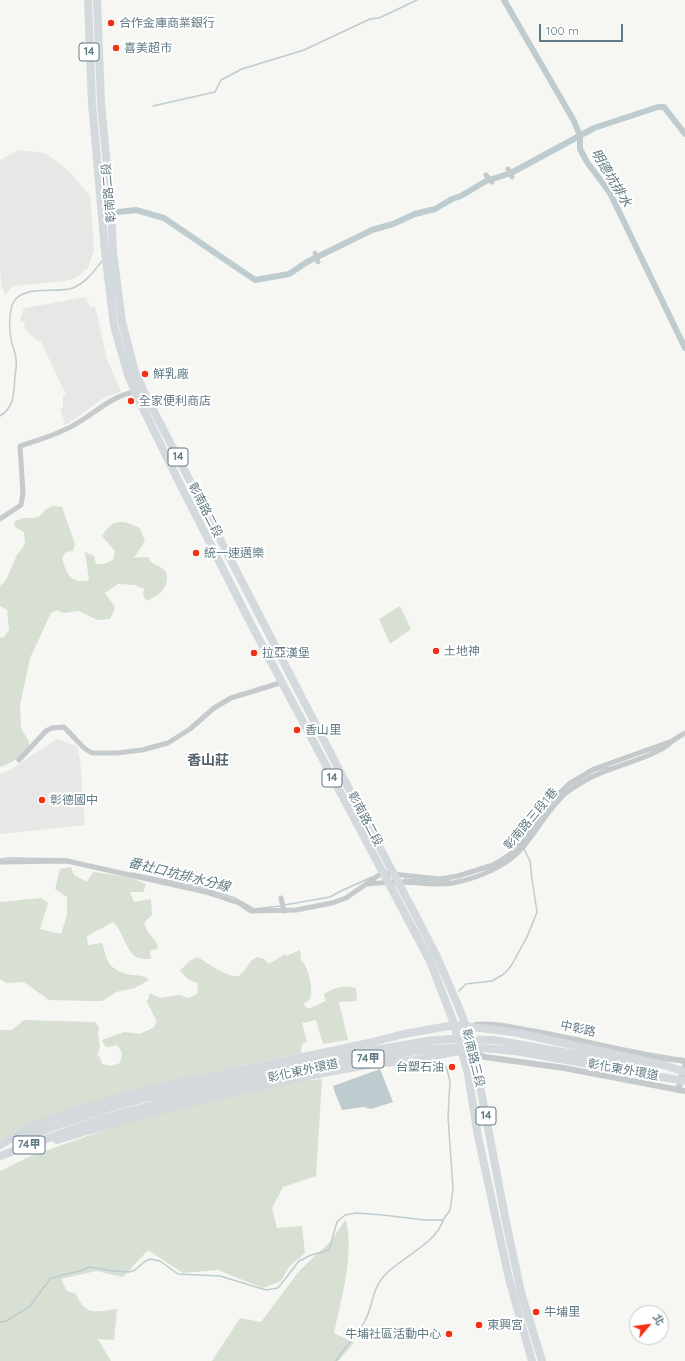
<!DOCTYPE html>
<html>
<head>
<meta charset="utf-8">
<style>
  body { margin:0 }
  #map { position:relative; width:685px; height:1361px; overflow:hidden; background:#f6f6f2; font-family:Quicksand,"Noto Sans TC",sans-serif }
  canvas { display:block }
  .north { position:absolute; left:629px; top:1305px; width:40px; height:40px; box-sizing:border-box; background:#fff; border:1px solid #c0cacf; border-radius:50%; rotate:61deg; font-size:11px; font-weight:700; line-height:16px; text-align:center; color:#627a86 }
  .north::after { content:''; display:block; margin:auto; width:14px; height:18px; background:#f33015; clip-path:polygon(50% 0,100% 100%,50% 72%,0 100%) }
  .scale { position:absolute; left:539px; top:24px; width:84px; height:18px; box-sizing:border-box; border:2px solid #627a86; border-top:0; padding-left:5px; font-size:12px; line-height:14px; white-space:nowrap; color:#627a86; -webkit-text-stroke:3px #fff; paint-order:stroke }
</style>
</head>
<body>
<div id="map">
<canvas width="685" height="1361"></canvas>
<div class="north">北</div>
<div class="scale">100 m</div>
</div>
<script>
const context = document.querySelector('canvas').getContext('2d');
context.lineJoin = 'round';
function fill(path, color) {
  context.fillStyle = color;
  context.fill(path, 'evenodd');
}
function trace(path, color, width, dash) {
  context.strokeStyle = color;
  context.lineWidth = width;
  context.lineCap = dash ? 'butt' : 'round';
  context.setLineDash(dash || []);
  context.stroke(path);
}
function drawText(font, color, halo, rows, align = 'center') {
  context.font = font + ' Quicksand,"Noto Sans TC",sans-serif';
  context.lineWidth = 4;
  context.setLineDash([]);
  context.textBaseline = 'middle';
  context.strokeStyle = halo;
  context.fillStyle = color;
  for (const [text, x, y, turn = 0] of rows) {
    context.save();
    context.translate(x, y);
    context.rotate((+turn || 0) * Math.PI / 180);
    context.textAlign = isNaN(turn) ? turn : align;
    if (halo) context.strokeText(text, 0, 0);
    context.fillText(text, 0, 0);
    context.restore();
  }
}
const built = new Path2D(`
  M19 150 45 153 69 171 90 196 94 250 88 268 75 278 65 281 13 286 5 295 1 285 0 266V160Z
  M86 297 90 307 95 306 107 359 121 391 104 398 67 424 63 425 65 422 60 410 63 407V396L66 395 41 342 35 339 24 328 25 323 20 320 24 308Z
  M57 739 77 746 80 760 85 825 0 834V774L10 770Z`);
const green = new Path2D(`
  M52 506 62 507 75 544 73 551 66 552 62 558C67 574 70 584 89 580L85 552 94 556 96 564H104L113 560 115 551 102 536C104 533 107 528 110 526 119 518 131 524 140 528L145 541 134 558 148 557C153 567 156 563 163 569 166 571 167 574 167 577 167 592 158 594 147 601L143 596 144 589 135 585 118 584 105 593 115 607 113 613 110 619 97 620 79 611 63 613 57 610 51 613 30 658 20 705 21 728 29 742V749L26 754 6 765 0 767V638L4 637 9 629 7 610 0 606V586L6 580 17 555 25 544 24 532 15 527 14 524 15 521 24 518H34L40 516 46 509Z
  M400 606 411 629 390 644 379 619Z
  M71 867 74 875 87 882 93 872 129 877 146 884 143 892H130L134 902 151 899 152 915 144 923 148 932 158 945 157 949 151 950 150 953 151 959C147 959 142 959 138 958 126 953 123 931 113 922L87 936 88 945 101 943 103 945C107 963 111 971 131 975 140 976 142 974 149 980L135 988 116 992 102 1001H89L49 1000 24 982 6 983 0 979V902L41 898 48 903 40 929 61 934 67 915V897L55 889 60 869Z
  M300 950 301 960C308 965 315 993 309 1000 308 1002 305 1002 303 1003L308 1009 326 1001 324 994C334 988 344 984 356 988L357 1001 339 1002 348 1040 323 1044 316 1020 302 1023 307 1042 302 1044 301 1053 212 1072 156 1087 15 1134 0 1140V1030H12L24 1020 95 1022 99 1027 98 1034 100 1047 97 1056 100 1057 102 1064 111 1066 120 1063 122 1053 117 1045 108 1047 105 1046 102 1040 124 1032 140 1034 153 1028 157 1022 147 1002 150 993 160 998 179 995 188 998 197 994 198 983 189 980 180 971 189 961 198 957C205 962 232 981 240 975 248 969 247 962 257 957L264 959 269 964 285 954 287 956Z
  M322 1079 316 1176 283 1187 272 1208 277 1228 302 1226 305 1253 289 1267 281 1281 263 1288 218 1270 183 1273 148 1250 123 1277 96 1271 61 1279 67 1291 76 1294C85 1316 96 1312 117 1309L114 1340 98 1339 111 1361H0V1171L31 1156 124 1123 277 1084Z
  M346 1219C354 1257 342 1295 334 1333L354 1343 338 1361H212L240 1318 261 1322 300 1270 331 1241Z`);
const water = new Path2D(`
  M380 1069 393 1102 371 1109 363 1107 342 1110 335 1093 333 1086Z`);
const stream = new Path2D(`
  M153 106 215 92 221 80 242 69 304 50 370 19 379 18 417 0
  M0 416C15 407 14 391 15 375 16 370 17 365 16 360 16 353 12 346 11 339 9 329 9 312 13 303 22 284 57 294 73 288 87 282 93 272 102 261
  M592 772 608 767
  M574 784 581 780
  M0 859 9 858 68 859
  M132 873 200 887 235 898 254 909 280 906
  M404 879 433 881
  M441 881 450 880
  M284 905 330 897 341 891 372 877
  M459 991 466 984 492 981 504 974 511 966 527 937 537 912 532 879 530 861 524 849
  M0 1322 6 1321 29 1307 50 1279 62 1275 80 1271 90 1267 113 1271 129 1272 135 1270 144 1262 150 1259 160 1261 178 1274 220 1276 266 1290 278 1288 299 1261 311 1255 329 1250 337 1222 345 1215 356 1213 383 1215 424 1220H443L450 1210 453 1189 448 1117 450 1081 446 1066
  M336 1361C345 1347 357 1335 365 1321 373 1306 372 1289 384 1276 399 1259 438 1242 443 1220`);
const canal = new Path2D(`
  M504 0 574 121 580 136V149L587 162 610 193 685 348
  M118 212 136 210 164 218 255 280 289 274 307 262 372 230 393 224 415 214 435 209 452 199 461 196 486 181 511 173 594 128 658 107H664L685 134`);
const minor = new Path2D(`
  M508 169 512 177
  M486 175 492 182
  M315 253 318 262
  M0 519 21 505 23 493 20 446C35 441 50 437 64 430 89 420 108 396 135 392
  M19 760 46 731 52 728 64 727 84 748 92 753H117L142 750 168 743 190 729 214 708 231 698 283 682
  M0 862 67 861 206 892 239 903 251 911 296 910 332 903 346 898 382 873 440 879 458 876 493 865 509 855 518 846 552 800 569 784 594 769 672 741 685 733
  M368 884C378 883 389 882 399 882 417 882 435 886 453 883 479 878 508 866 524 846 538 829 549 808 566 793 572 788 581 783 588 779 609 767 657 757 671 742
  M281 898 284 911`);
const tertiary = new Path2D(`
  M476 1025C497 1023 517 1029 537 1032 586 1041 635 1055 685 1061
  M473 1052 485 1057 564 1068 685 1091
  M678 1090 685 1066`);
const primary = new Path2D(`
  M88 0 92 103 105 251 114 326 128 375 135 392 177 478 252 626 430 961 452 1018 468 1074 478 1136 509 1279 532 1361
  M97 0 101 102 111 210 113 252 122 322 135 372 145 394 361 812 415 914 437 957 457 1003 466 1026 474 1055 506 1222 521 1292 542 1361
  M17 1140 101 1110 151 1097 304 1062 427 1041 449 1039 494 1040 655 1068
  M57 1140C160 1108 265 1083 372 1064 384 1062 396 1063 408 1061 425 1059 442 1054 459 1051
  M0 1145 26 1130 51 1119 97 1104 151 1089 369 1043 404 1034 454 1025 497 1030 518 1033 664 1065 685 1072
  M0 1156 103 1118 153 1105 306 1070 428 1049 472 1047 515 1051 685 1081`);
const markers = [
  [111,23,4,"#f33015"],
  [116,48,4,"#f33015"],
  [145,374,4,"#f33015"],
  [131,401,4,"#f33015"],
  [196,553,4,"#f33015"],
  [436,651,4,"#f33015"],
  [254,653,4,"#f33015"],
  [297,730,4,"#f33015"],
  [42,800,4,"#f33015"],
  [452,1067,4,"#f33015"],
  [536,1312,4,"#f33015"],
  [479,1325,4,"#f33015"],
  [449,1334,4,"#f33015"]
];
const shields = [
  [89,52,20],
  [178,457,20],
  [332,778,20],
  [368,1059,32],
  [486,1116,20],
  [29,1145,32]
];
const shieldNames = [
  ["14",89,52],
  ["14",178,457],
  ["14",332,778],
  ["74甲",368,1059],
  ["14",486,1116],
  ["74甲",29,1145]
];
const poiNames = [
  ["合作金庫商業銀行",119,23],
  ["喜美超市",124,48],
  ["鮮乳廠",153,374],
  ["全家便利商店",139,401],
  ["統一速邁樂",204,553],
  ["土地神",444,651],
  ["拉亞漢堡",262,653],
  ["香山里",305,730],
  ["彰德國中",50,800],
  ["台塑石油",444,1067,"right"],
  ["牛埔里",544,1312],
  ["東興宮",487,1325],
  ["牛埔社區活動中心",441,1334,"right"]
];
const streetNames = [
  ["彰南路二段",109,193,-95],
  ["彰南路二段",205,510,63],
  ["彰南路二段",365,819,62],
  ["彰南路三段1巷",531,819,-50],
  ["中彰路",578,1029,12],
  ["彰南路三段",473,1058,76],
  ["彰化東外環道",623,1070,10],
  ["彰化東外環道",303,1071,-12]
];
const waterNames = [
  ["明德坑排水",611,178,59],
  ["番社口坑排水分線",179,875,14]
];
const quarterNames = [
  ["香山莊",208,761]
];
fill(built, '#e7e8e6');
fill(green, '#d8dfd3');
fill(water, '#beccd0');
trace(stream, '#beccd0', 1.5);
trace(canal, '#beccd0', 6);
trace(minor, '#c5cacc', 5);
trace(tertiary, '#c5cacc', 6);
trace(primary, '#d3d9dd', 8);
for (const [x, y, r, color] of markers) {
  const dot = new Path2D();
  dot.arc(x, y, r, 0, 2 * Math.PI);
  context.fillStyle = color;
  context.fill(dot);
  trace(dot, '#fff', 1.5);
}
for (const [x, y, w] of shields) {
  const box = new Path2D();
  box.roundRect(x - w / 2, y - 9, w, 18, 3);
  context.fillStyle = '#fff';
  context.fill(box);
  trace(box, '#627a86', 1);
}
drawText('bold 11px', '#627a86', null, shieldNames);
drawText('12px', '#627a86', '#fff', poiNames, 'left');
drawText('12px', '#627a86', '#fff', streetNames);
drawText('italic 13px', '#59767c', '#fff', waterNames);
drawText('bold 14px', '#51626b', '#fff', quarterNames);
</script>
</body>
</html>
